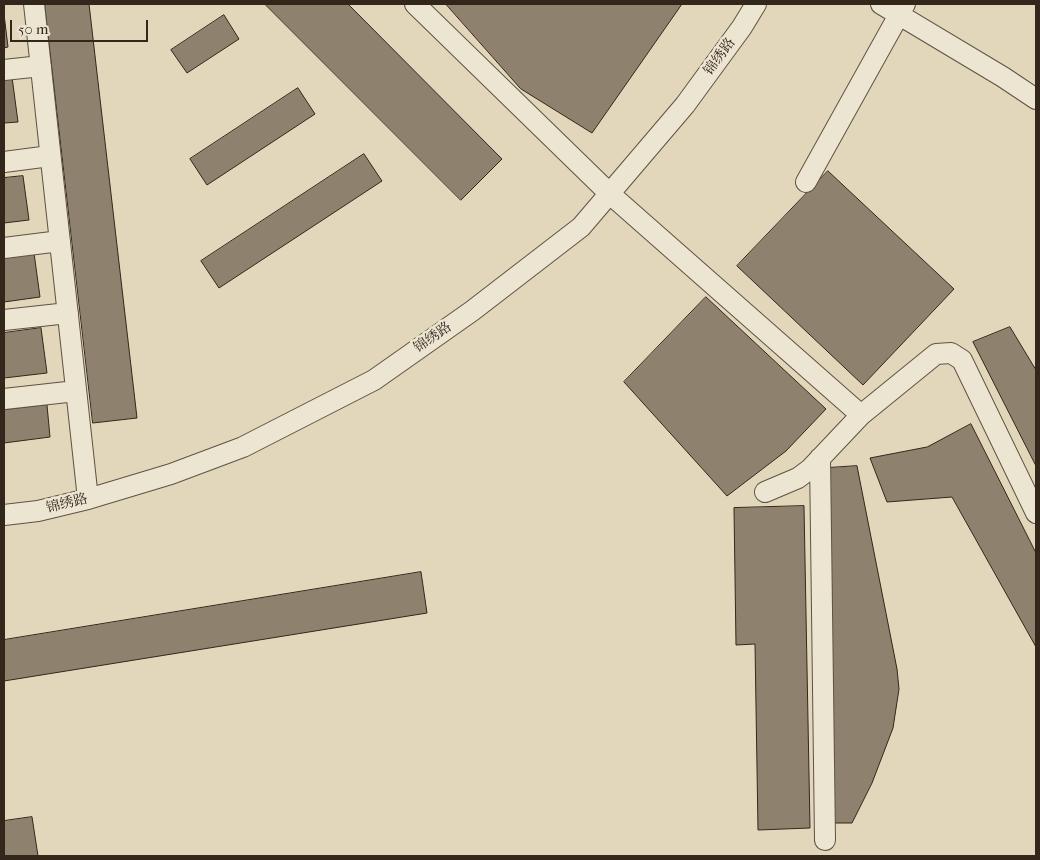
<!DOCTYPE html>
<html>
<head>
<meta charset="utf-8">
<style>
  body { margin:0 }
  #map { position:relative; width:1040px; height:860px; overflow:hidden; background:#e2d7ba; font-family:"IM FELL French Canon",serif }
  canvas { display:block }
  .frame { position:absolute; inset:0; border:5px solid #33261b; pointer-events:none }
  .scale { position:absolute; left:10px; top:20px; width:138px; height:22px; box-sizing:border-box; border:2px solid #33261b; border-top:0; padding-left:6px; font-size:15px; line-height:18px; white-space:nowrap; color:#33261b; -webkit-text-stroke:4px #ece5d2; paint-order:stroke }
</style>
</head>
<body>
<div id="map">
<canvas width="1040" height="860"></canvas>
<div class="frame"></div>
<div class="scale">50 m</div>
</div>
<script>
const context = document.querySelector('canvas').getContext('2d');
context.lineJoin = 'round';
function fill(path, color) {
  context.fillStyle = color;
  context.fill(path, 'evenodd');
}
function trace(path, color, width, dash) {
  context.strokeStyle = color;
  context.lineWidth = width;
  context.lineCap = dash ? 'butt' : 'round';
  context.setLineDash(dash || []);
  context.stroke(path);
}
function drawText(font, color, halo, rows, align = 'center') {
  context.font = font + ' "IM FELL French Canon","Noto Serif SC",serif';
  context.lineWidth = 5;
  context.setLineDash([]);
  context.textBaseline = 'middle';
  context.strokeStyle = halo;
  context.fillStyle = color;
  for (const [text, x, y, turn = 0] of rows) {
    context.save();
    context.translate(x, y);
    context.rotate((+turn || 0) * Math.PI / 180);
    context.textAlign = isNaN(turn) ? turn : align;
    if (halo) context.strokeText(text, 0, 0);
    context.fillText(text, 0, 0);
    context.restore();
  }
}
const building = new Path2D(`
  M45 4H89L137 418 93 423Z
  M265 4H348L502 159 461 200Z
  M446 4H682L592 133 521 89Z
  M4 14 8 47 4 48Z
  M224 15 239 39 187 73 171 50Z
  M12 77 18 122 4 123V78Z
  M298 88 315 114 207 185 190 159Z
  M364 154 382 181 219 288 201 261Z
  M828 171 954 289 863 385 737 266Z
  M23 176 29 220 4 223V178Z
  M34 253 40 297 4 302V257Z
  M706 297 826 409 786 451 727 496 624 382Z
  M1010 327 1036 370V466L973 342Z
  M41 328 47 373 4 378V333Z
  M47 405 50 437 4 443V410Z
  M971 424 1036 553V647L952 497 887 502 870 458 927 447Z
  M857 466 897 669 899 689 893 728 872 783 852 823H831L828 468Z
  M804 506 810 828 758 830 755 644 736 645 734 508Z
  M421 572 427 613 4 681V640Z
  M32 817 38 856H4V821Z`);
const minor = new Path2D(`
  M34 4 88 499
  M415 4 610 194 861 415
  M881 4 1003 77 1036 99
  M4 70 41 66
  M4 162 50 156
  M806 182 905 4
  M4 248 60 241
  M4 320 68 313
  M4 399 76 391
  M820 458 825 840
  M765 492 798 478 810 469 861 415 936 354 951 353 962 360 1036 513
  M4 515 38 511 88 499 171 474 243 447 374 380 472 311 581 227 685 105 742 27 756 4`);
const streetNames = [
  ["锦绣路",720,57,-54],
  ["锦绣路",433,338,-35],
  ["锦绣路",67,504,-14]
];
fill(building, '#8e826e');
trace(building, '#33261b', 1);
trace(minor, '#5f5243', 22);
trace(minor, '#ece5d2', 20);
drawText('14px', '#33261b', '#ece5d2', streetNames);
</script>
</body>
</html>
